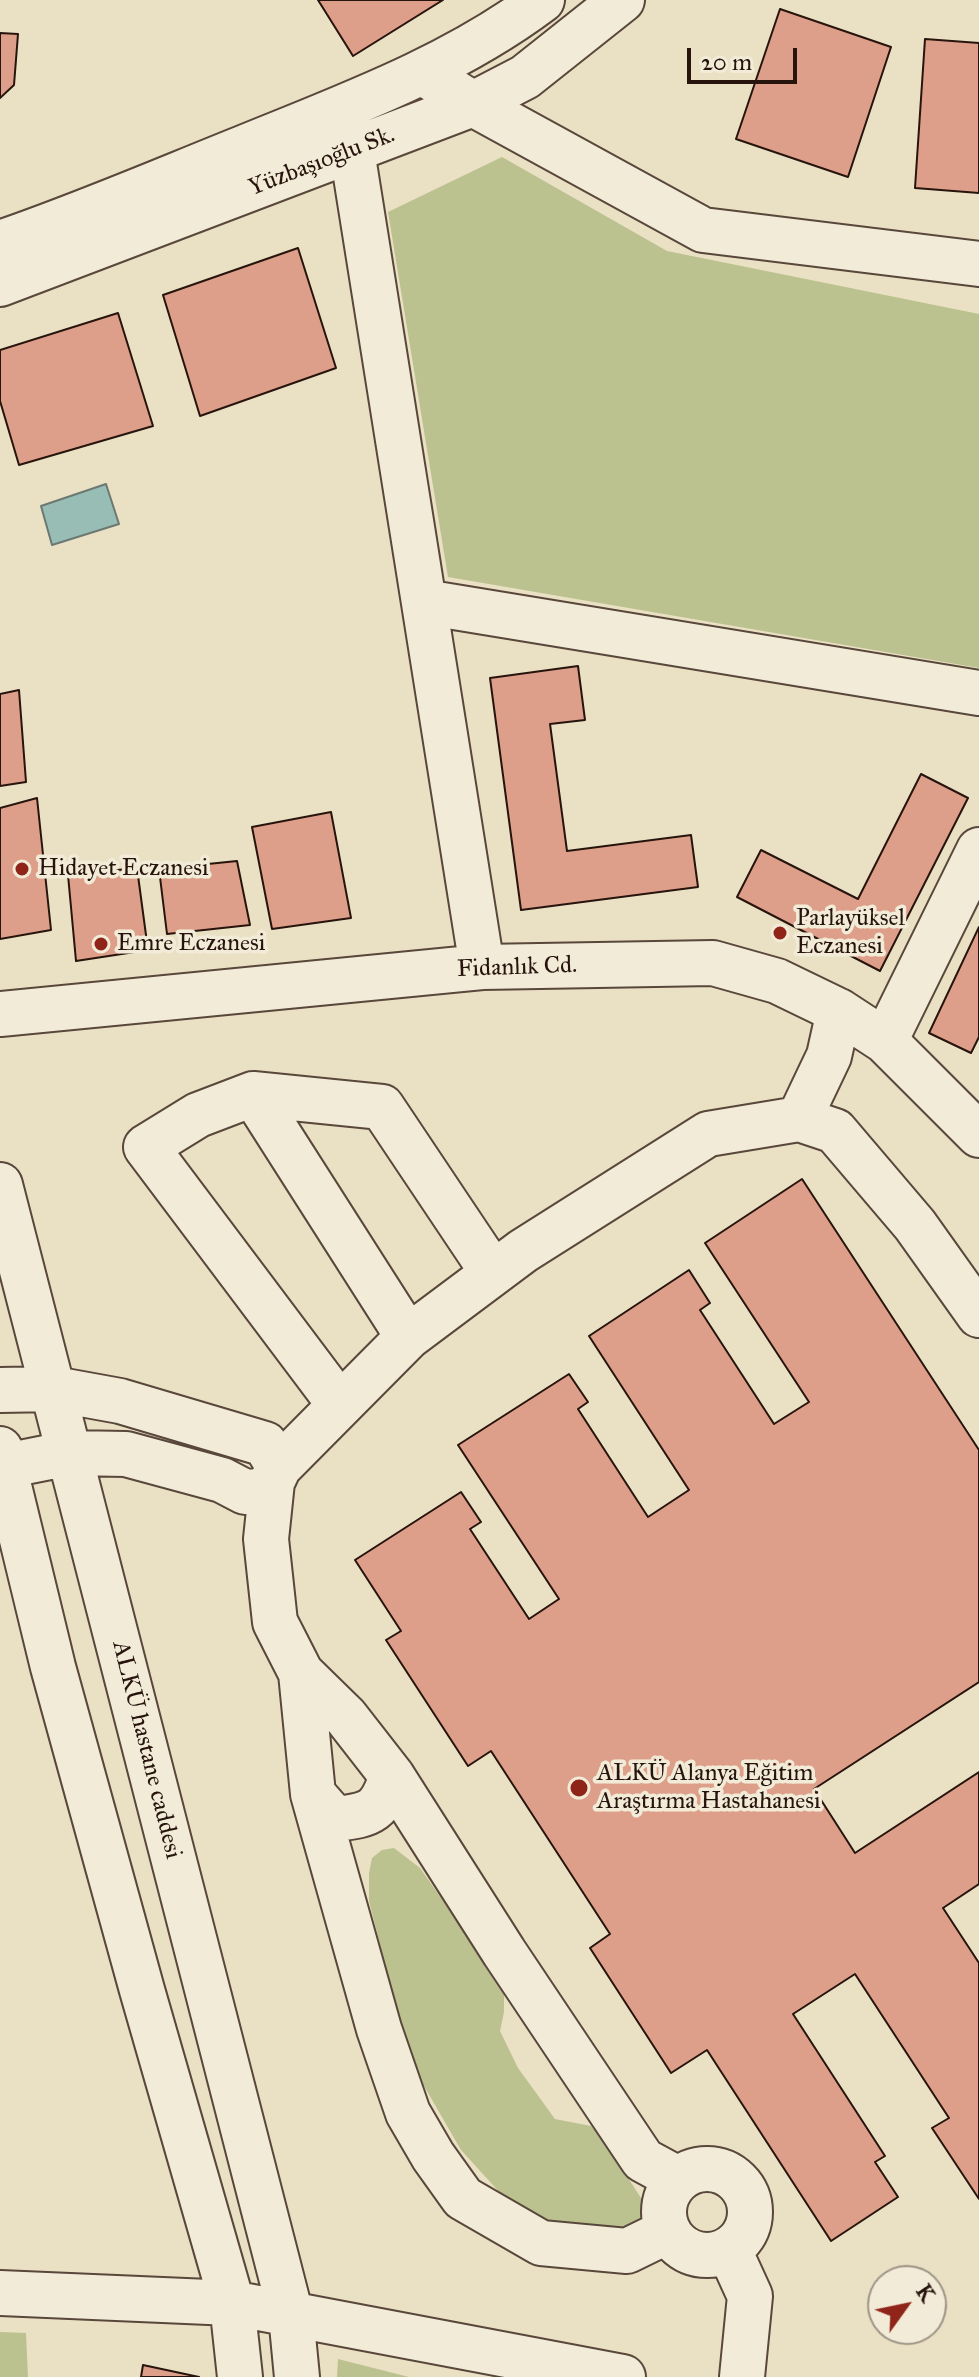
<!DOCTYPE html>
<html>
<head>
<meta charset="utf-8">
<style>
  body { margin:0 }
  #map { position:relative; width:979px; height:2377px; overflow:hidden; background:#eae0c3; font-family:"IM FELL Great Primer",serif }
  canvas { display:block }
  .north { position:absolute; left:867px; top:2265px; width:80px; height:80px; box-sizing:border-box; background:#f1ebd8; border:2px solid #a09587; border-radius:50%; rotate:57deg; font-size:22px; font-weight:700; line-height:32px; text-align:center; color:#27140d }
  .north::after { content:''; display:block; margin:auto; width:28px; height:36px; background:#8f2418; clip-path:polygon(50% 0,100% 100%,50% 72%,0 100%) }
  .scale { position:absolute; left:687px; top:48px; width:110px; height:36px; box-sizing:border-box; border:4px solid #27140d; border-top:0; padding-left:10px; font-size:24px; line-height:28px; white-space:nowrap; color:#27140d; -webkit-text-stroke:6px #f1ebd8; paint-order:stroke }
</style>
</head>
<body>
<div id="map">
<canvas width="979" height="2377"></canvas>
<div class="north">K</div>
<div class="scale">20 m</div>
</div>
<script>
const context = document.querySelector('canvas').getContext('2d');
context.lineJoin = 'round';
function fill(path, color) {
  context.fillStyle = color;
  context.fill(path, 'evenodd');
}
function trace(path, color, width, dash) {
  context.strokeStyle = color;
  context.lineWidth = width;
  context.lineCap = dash ? 'butt' : 'round';
  context.setLineDash(dash || []);
  context.stroke(path);
}
function drawText(font, color, halo, rows, align = 'center') {
  context.font = font + ' "IM FELL Great Primer",serif';
  context.lineWidth = 7;
  context.setLineDash([]);
  context.textBaseline = 'middle';
  context.strokeStyle = halo;
  context.fillStyle = color;
  for (const [text, x, y, turn = 0] of rows) {
    context.save();
    context.translate(x, y);
    context.rotate((+turn || 0) * Math.PI / 180);
    context.textAlign = isNaN(turn) ? turn : align;
    if (halo) context.strokeText(text, 0, 0);
    context.fillText(text, 0, 0);
    context.restore();
  }
}
const green = new Path2D(`
  M502 157 667 251 979 314V668L448 577 388 212Z
  M394 1848 420 1868 504 1987V2012L500 2031 518 2068 555 2119 591 2126 605 2142 641 2198V2218L630 2230 569 2228 526 2211 502 2195 461 2150 409 2060 369 1901V1873L372 1858 382 1850Z
  M0 2332 26 2333 28 2377H0Z
  M338 2359 409 2377H337Z`);
const water = new Path2D(`
  M106 484 119 524 52 545 41 506Z`);
const building = new Path2D(`
  M318 0H443L353 56Z
  M780 9 891 47 848 177 736 139Z
  M0 33 18 34 14 85 0 98Z
  M925 39 979 43V193L915 188Z
  M298 248 336 368 200 416 163 295Z
  M118 313 153 426 19 465 0 401V350Z
  M578 666 585 720 550 724 567 851 691 835 698 887 521 910 490 678Z
  M19 690 26 782 0 786V694Z
  M921 774 968 798 880 971 737 897 761 850 858 899Z
  M37 798 51 930 0 939V808Z
  M331 812 351 918 272 929 252 827Z
  M237 861 250 925 167 934 159 869Z
  M137 868 148 950 76 961 68 875Z
  M979 927V1037L971 1053 929 1033Z
  M802 1179 979 1450V1682L814 1789 855 1853 979 1772V1884L943 1908 979 1963V2199L932 2128 949 2118 855 1974 793 2014 885 2156 875 2162 898 2197 831 2241 707 2050 671 2073 590 1948 610 1934 491 1751 468 1766 386 1640 401 1631 355 1560 461 1492 481 1522 470 1529 529 1619 559 1599 458 1445 569 1374 588 1402 578 1409 648 1517 689 1490 589 1336 689 1270 710 1303 700 1310 774 1424 809 1402 705 1243Z
  M143 2365 199 2377H141Z`);
const minor = new Path2D(`
  M422 72 473 104 703 230 979 264
  M325 115 352 151 482 967
  M0 243C82 215 163 180 243 148 346 106 453 67 542 0
  M0 284 473 104 525 77 622 0
  M424 602 979 693
  M0 1014 482 967 713 963 777 981 839 1011 885 1041 979 1135
  M885 1041 979 850
  M253 1094 408 1337
  M799 1119 829 1056 839 1011
  M0 1185 291 2315 297 2377
  M0 1390 54 1389 120 1401 265 1444 279 1467 272 1482 261 1491 245 1492 222 1480 126 1454 70 1453 5 1466
  M340 1405 146 1147 198 1115 253 1094 382 1107 493 1273
  M0 1449 53 1667 142 1990 232 2303 240 2377
  M279 1467 408 1337 523 1251 708 1134 799 1119 835 1131 915 1225 979 1315
  M272 1482 266 1539 275 1622 301 1673 346 1717 392 1776 504 1952 643 2160 678 2179
  M301 1673 313 1794 379 2029 408 2113 433 2156 463 2198 541 2243 627 2251 668 2231
  M313 1794 335 1819C373 1815 380 1811 392 1776
  M664 2212a43 43 0 1 1 86 0a43 43 0 1 1-86 0Z
  M729 2250 750 2296 742 2377
  M0 2293 232 2303 623 2377`);
const markers = [
  [22,869,8,"#8f2418"],
  [780,933,8,"#8f2418"],
  [101,944,8,"#8f2418"],
  [579,1788,10,"#8f2418"]
];
const streetNames = [
  ["Yüzbaşıoğlu Sk.",322,162,-21],
  ["Fidanlık Cd.",517,968,-2],
  ["ALKÜ hastane caddesi",146,1750,76]
];
const poiNames = [
  ["Hidayet Eczanesi",38,869],
  ["Parlayüksel",796,919],
  ["Eczanesi",796,947],
  ["Emre Eczanesi",117,944],
  ["ALKÜ Alanya Eğitim",597,1774],
  ["Araştırma Hastahanesi",597,1802]
];
fill(green, '#bcc190');
fill(water, '#98bdb5');
trace(water, '#6b7972', 2);
fill(building, '#dd9f89');
trace(building, '#27140d', 2);
trace(minor, '#58473a', 48);
trace(minor, '#f1ebd8', 44);
for (const [x, y, r, color] of markers) {
  const dot = new Path2D();
  dot.arc(x, y, r, 0, 2 * Math.PI);
  context.fillStyle = color;
  context.fill(dot);
  trace(dot, '#f1ebd8', 3);
}
drawText('24px', '#27140d', '#f1ebd8', streetNames);
drawText('24px', '#27140d', '#f1ebd8', poiNames, 'left');
</script>
</body>
</html>
